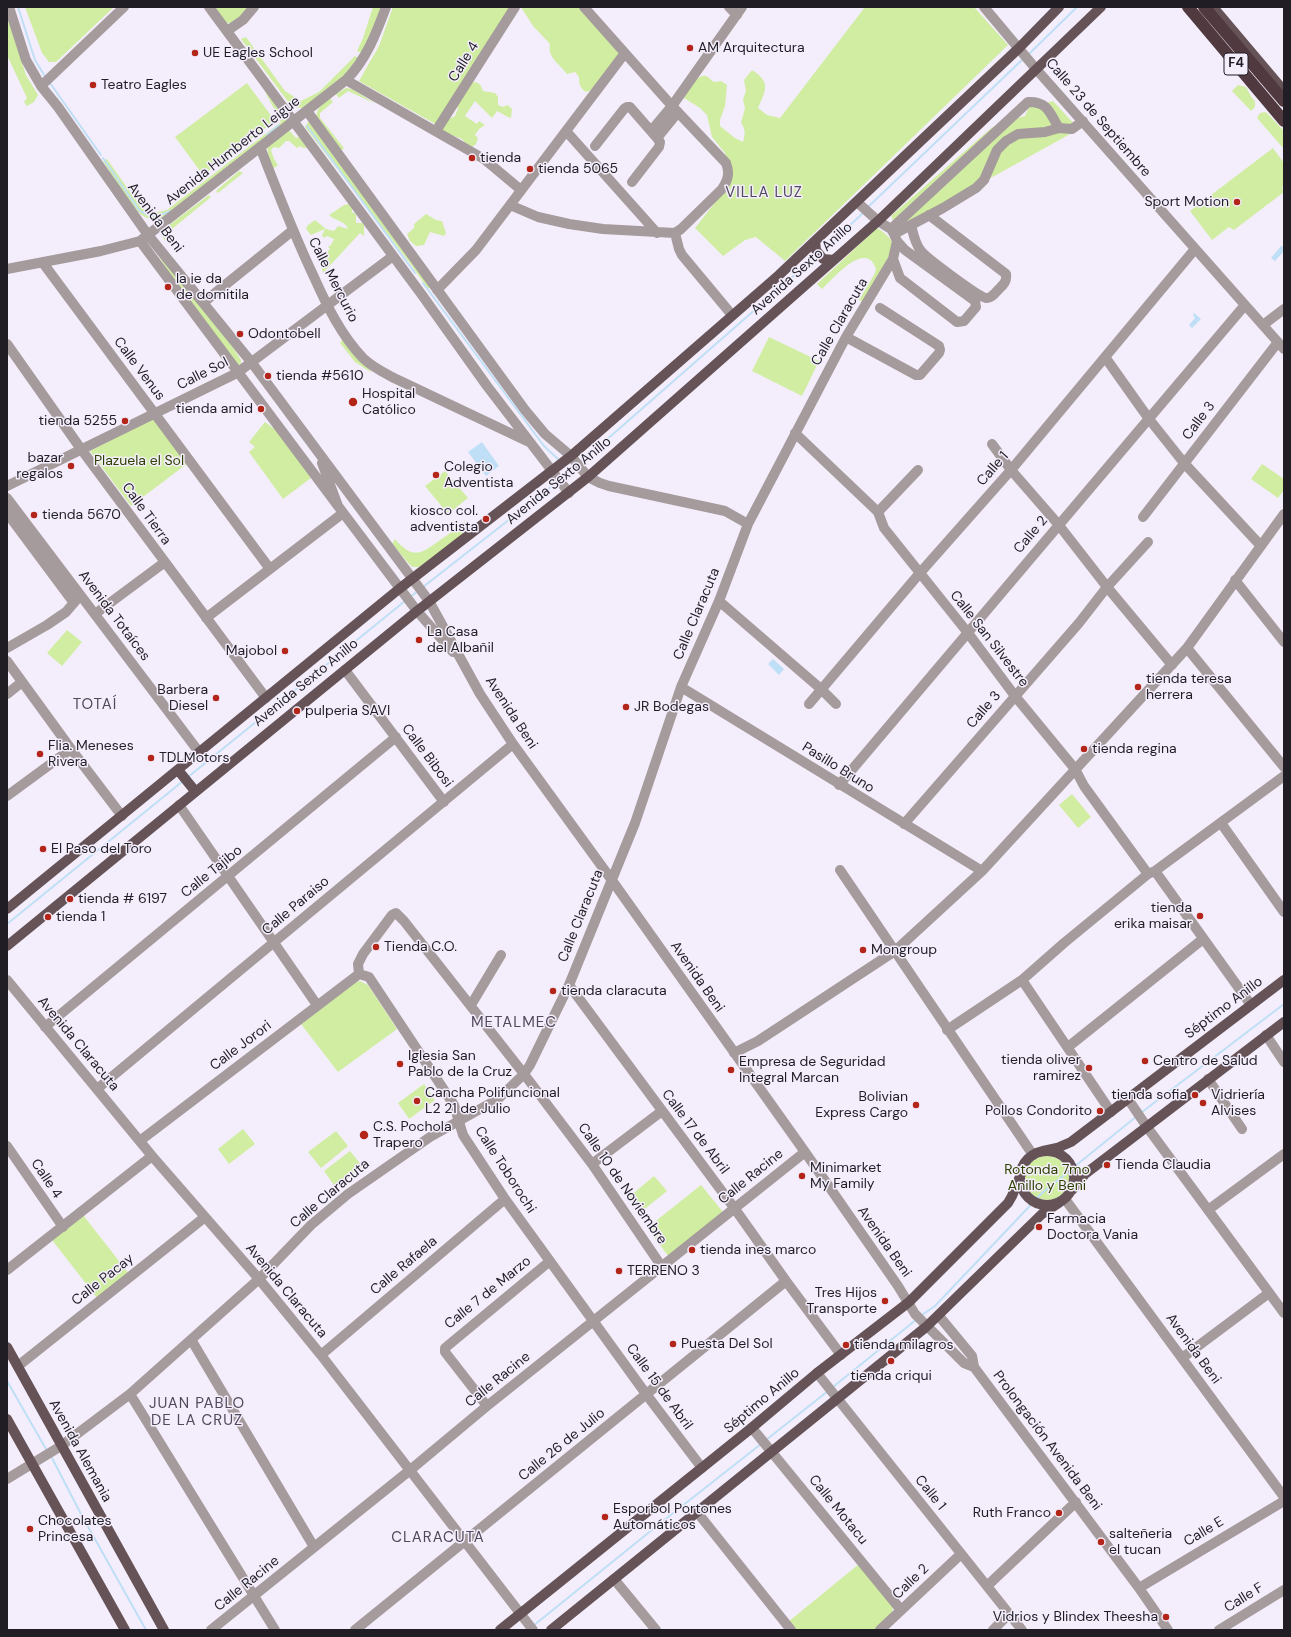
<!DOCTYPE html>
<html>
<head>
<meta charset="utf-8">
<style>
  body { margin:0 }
  #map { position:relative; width:1291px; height:1637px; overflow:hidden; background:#f4eefc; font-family:"DM Sans",sans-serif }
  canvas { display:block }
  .frame { position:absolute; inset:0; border:8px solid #201d25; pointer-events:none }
</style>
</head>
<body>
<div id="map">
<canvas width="1291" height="1637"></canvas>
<div class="frame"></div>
</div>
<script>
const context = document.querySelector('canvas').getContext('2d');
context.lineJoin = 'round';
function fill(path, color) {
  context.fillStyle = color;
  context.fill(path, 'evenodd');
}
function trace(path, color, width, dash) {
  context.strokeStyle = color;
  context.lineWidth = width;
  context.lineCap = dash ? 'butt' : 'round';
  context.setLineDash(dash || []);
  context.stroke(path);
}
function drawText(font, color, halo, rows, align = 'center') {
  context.font = font + ' "DM Sans",sans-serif';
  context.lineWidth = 3;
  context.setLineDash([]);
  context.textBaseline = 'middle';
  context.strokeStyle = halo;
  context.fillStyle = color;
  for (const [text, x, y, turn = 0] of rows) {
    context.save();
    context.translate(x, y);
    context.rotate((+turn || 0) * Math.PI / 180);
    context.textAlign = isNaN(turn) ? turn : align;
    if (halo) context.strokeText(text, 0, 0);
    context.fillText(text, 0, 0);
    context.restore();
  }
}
const green = new Path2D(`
  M25 7H114L56 62H49L42 53Z
  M215 7H250L234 23H226Z
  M373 7H383L362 53 357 51 363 38Z
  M393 7H511L437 125 359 81 379 46Z
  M521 7H584L620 54 592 90 586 92C580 88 579 84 579 77L575 72 567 74C560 64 547 58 550 44L533 26Z
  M865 7H974L1008 45 785 261 756 237 745 240 723 256 695 228 724 191 729 169 725 153 712 137 707 115 700 108 684 98C685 91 698 73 706 76 709 77 712 81 714 82L721 81 727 85 725 106 720 120V126L735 138 743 142C745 134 746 130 741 123L745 108 743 99 746 91 744 80 752 70C771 82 766 90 758 108L767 115 780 118Z
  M7 15 26 75 38 95 34 102 27 106 24 102 27 98 7 55Z
  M246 37 285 91 301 101 319 92 355 56 361 59C351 70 316 106 302 108 299 108 295 107 292 107L241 39Z
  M473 82C479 82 481 85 483 91L495 93 498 97V105L503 107 508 105 512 109 511 118 508 117 497 111 492 118 475 101 465 116 477 124 479 121 485 125 479 129 475 135 478 138 476 144 472 147 466 144 462 139 443 132C442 122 447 120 455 116L458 109 456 104Z
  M247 83 275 121 203 175 175 137Z
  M1238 85 1246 87 1252 98 1255 101V107L1251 111 1232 91Z
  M263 88 287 120 283 126 166 217C159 219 153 220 147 218 134 214 111 173 103 161L107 159 140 206C149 213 156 213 167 210L281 122Z
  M346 88 352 89 376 104 348 91 339 98 336 94Z
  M330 98 333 102 320 113V118L344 148 341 151 317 118C315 108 323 104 330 98Z
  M1053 101 1077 127 1072 133 904 226 895 224 891 216 990 129 999 123 1025 116 1029 107Z
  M1265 112 1268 114 1284 131V149L1257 118 1260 113Z
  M309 121 434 285 428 289 409 262 305 127Z
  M289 130 296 138 298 137 301 138 307 148H303L300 146 297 148 289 141H286L279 148 274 147 271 150 274 159 278 165 274 168 270 166 267 146Z
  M1273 148 1284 163V185L1282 187 1284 192 1234 230 1229 227 1212 240 1190 211Z
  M239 171 243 173 218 193 216 191Z
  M209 195 211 197 166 234 165 241 161 234 164 229Z
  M349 204 352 207V212L356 214V223H362L364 225V236L360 233 323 273 319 257 322 253 324 255 330 249 328 247 331 245 334 239 327 236 324 238 322 235 325 229 311 235 306 229 308 225 315 220 326 229 334 231 338 226 348 229C344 220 335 221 329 215L344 205Z
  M426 214 436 220 442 221 446 233 444 236 430 232 424 245 416 246 410 241 407 234 414 228V224Z
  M877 228C882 231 891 237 892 243 894 255 870 290 863 302L859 300 874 275 876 269C866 239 833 279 822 289L817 284Z
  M150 241 234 349 241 360V364L237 366C207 325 174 286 150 241Z
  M769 337 819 361 802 396 752 371Z
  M343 339 372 373 355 362 340 343Z
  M156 417 188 463 131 506 90 451Z
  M265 422 277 431 311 478 283 499 249 452 255 447 249 442Z
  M1262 464 1284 479V490L1278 498 1251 479Z
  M445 471 468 498 448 514 425 486Z
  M465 521 462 536 419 567H413L410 565 392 544 395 539C413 560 421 554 440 540 449 534 457 528 465 521Z
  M67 630 82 642 62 666 47 653Z
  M1072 794 1091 817 1078 828 1059 805Z
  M360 981 368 985 397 1029 338 1072 301 1024 356 982Z
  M424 1084 435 1100 409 1119 398 1103Z
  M243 1129 255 1144 229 1164 218 1149Z
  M336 1131 348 1146 321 1168 308 1152Z
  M350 1151 363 1167 336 1188 324 1171Z
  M1025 1178a22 22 0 1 1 44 0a22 22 0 1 1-44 0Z
  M654 1176 667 1191 641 1212 629 1197Z
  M701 1185 723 1212 669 1257 647 1228Z
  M83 1215 130 1275 98 1299 52 1240Z
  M859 1564 893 1607 892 1614 875 1630H795L788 1622Z`);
const water = new Path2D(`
  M1281 246 1284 247V251L1275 261 1271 258Z
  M1194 313 1201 319 1192 328 1189 325 1195 318 1193 315Z
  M482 442 499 466 486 476 468 452Z
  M773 659 784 669 779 675 768 664Z`);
const stream = new Path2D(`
  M18 7 35 60 46 78
  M1029 54 1077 7
  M50 83 101 155
  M307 126 415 273
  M267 135 279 125
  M103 158 139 210C149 218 159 216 171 211
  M868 207 1024 58
  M826 248 864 212
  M423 283 544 446 559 460
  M580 463 814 258
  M561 478 575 467
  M423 587 556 483
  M410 597 418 591
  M188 777 405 601
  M7 924 183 781
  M1142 1112 1284 1004
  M922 1315 935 1306 1042 1193 1137 1116
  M7 1381 46 1449
  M833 1387 917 1319
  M766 1440 828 1391
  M52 1458 82 1516 146 1630
  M533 1626 663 1521 761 1444`);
const minor = new Path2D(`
  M9 7 26 60 41 86 58 107 148 235 252 363 429 601 480 694 513 744 611 879 805 1152 898 1286 915 1314 964 1363 974 1367
  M209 7 422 295 487 386 569 493
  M584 7 672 106 742 7
  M729 7 737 15
  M984 7 1036 69 1284 349
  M227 31 243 20 254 7
  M346 80 484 159 521 190
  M41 86 124 7
  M307 111 525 410 545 434 571 456 588 477 600 483 609 486 725 511 748 524
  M436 131 515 7
  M566 131 657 233
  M595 146 624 109 627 107H630L657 138
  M260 147C277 191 294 235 314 277 327 306 341 335 363 358 372 367 383 372 394 378L529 442
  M632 182 659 147 660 142 657 138 678 112
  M510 205 538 217 569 224 603 229 675 233 681 229 722 189C728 180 730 173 726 163L672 106 651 131
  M911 225C913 233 915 244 921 251 926 258 979 297 986 298 991 299 996 292 999 289 1004 284 1007 281 1006 274L929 215
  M891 229 1028 102C1048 101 1050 114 1059 128
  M675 233 679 249 682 255 732 315
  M894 234 943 208 976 188 984 180 997 150 1006 141 1018 134 1045 132 1059 128 1072 129 1083 121
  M140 241 338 506
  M893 259 900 278 957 322 964 321 976 307 975 301 905 250 897 241
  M43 263 270 569
  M7 269 101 251 140 241 346 80C366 60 376 34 386 7
  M437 290 476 250 625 53
  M204 302 292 231
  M1263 325 1284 309
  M846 337 916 375H920L939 353 940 350 939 346 880 308
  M7 344 81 449 266 698
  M1105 357 1149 419 1184 463 1261 546
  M795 433 878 512 884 528 968 633 1015 696 1075 769 1084 786 1148 874
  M992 444 1011 470 1058 524 1107 587 1172 665
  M322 463 338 506 417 611 453 652
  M7 486 237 373 393 256
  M7 498 199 752
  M878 512 918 470
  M7 513 74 603
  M1143 517 1278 342
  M1235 580 1284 642
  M719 601 821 689 836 704
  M95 614 165 562
  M206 618 343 513
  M7 648 47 625 66 612 78 598
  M1187 648 1284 767
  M7 661 71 749 122 816
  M345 670 444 802
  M681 687 982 871
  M7 694 22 682
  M809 704 919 574 1011 470 1195 249
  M839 785 1245 305
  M7 796 71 749
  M179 805 317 1005
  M1221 823 1284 912
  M904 824 1079 623 1107 587 1148 542
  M840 870 1033 1155
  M1155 871 1251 1005
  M359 974 369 977 454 1105 463 1135 505 1199 646 1394 702 1468
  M359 974 358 964 363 954 392 915 396 913 404 921 524 1074 592 1164 662 1267
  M7 980 152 1156 259 1279 321 1355 533 1630
  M1022 980 1111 1112
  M569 985 735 1209 786 1281 841 1355
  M471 1005 501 955
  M45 1027 396 737
  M947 1030 1022 980 1064 943 1148 874 1155 871 1284 776
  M1266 1035 1284 1062
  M1068 1047 1203 939
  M734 1053 758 1041 895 951 982 871 1187 648 1284 514
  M1208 1079 1242 1129
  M97 1089 513 744
  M1128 1099 1147 1127 1284 1313
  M141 1140 359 974
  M7 1146 63 1227
  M592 1164 662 1111
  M1065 1199 1284 1497
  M1208 1210 1284 1154
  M7 1270 152 1156
  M939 1316 972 1356 974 1367 1139 1588 1168 1630
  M192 1341 314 1547
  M321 1355 505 1199
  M1182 1358 1269 1293
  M18 1366 205 1217
  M817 1373 1022 1630
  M130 1394 275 1630
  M487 1406 445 1352V1348L550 1261
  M752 1428 901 1610
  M7 1479 61 1446 130 1394 259 1279 311 1225 348 1194 430 1137 498 1099 524 1074 530 1065 569 985 635 823 681 687 719 601 748 524 846 337 893 259 897 241 894 234 891 229 878 221 857 202
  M697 1512 791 1630
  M614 1579 656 1630
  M987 1586 1076 1502
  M1139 1588 1284 1501
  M211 1630 409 1471 487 1406 805 1152
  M355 1630 786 1281
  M880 1630 961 1554
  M993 1630 1009 1614
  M1219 1630 1284 1590`);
const major = new Path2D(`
  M1213 7 1284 91
  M815 241 816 250 823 259 834 260
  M178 770 195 791
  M7 909 399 589 571 456 779 275 1019 48 1059 7
  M7 946 417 611 588 477 878 221 1101 7
  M1020 1178a27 27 0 1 1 54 0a27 27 0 1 1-54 0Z
  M1043 1151 1057 1148 1071 1142 1284 980
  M1072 1190 1085 1174 1284 1022
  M7 1347 164 1630
  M7 1419 125 1630
  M500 1630 749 1430 817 1373 909 1302 1008 1203 1012 1196 1021 1174
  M551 1630 926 1327 1042 1214 1060 1202`);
const highway = new Path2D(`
  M1188 7 1284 121
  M1204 7 1284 101`);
const markers = [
  [690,48,4,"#b32518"],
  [195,53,4,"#b32518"],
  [93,85,4,"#b32518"],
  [472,158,4,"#b32518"],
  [530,169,4,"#b32518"],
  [1237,202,4,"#b32518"],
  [168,287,4,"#b32518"],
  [240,334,4,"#b32518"],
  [268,376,4,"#b32518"],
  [353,402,5,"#b32518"],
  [261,409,4,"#b32518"],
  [125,421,4,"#b32518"],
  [71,466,4,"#b32518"],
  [436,475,4,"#b32518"],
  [34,515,4,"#b32518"],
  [486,519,4,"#b32518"],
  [419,640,4,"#b32518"],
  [285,651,4,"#b32518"],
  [1138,687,4,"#b32518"],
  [216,698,4,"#b32518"],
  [626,707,4,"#b32518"],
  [297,711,4,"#b32518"],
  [1084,749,4,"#b32518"],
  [40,754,4,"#b32518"],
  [151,758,4,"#b32518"],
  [43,849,4,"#b32518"],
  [70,899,4,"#b32518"],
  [1200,916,4,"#b32518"],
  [48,917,4,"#b32518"],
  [376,947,4,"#b32518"],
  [863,950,4,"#b32518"],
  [553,991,4,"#b32518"],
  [1145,1061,4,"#b32518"],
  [400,1064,4,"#b32518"],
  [1089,1068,4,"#b32518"],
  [731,1070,4,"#b32518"],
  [1195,1095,4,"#b32518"],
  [417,1101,4,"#b32518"],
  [1203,1103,4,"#b32518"],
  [916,1105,4,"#b32518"],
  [1100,1111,4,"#b32518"],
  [364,1135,5,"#b32518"],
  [1107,1165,4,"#b32518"],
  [802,1176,4,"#b32518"],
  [1039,1227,4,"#b32518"],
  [692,1250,4,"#b32518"],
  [619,1271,4,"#b32518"],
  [885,1301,4,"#b32518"],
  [673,1344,4,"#b32518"],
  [846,1345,4,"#b32518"],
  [891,1361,4,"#b32518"],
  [1059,1513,4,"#b32518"],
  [605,1517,4,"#b32518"],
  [30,1529,4,"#b32518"],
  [1101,1542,4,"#b32518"],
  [1166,1617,4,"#b32518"]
];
const shields = [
  [1236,64,24]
];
const shieldNames = [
  ["F4",1236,64]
];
const poiNames = [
  ["AM Arquitectura",698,48],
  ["UE Eagles School",203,53],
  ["Teatro Eagles",101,85],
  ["tienda",480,158],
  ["tienda 5065",538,169],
  ["Sport Motion",1229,202,"right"],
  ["la ie da",176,279],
  ["de domitila",176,295],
  ["Odontobell",248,334],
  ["tienda #5610",276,376],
  ["Hospital",362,394],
  ["Católico",362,410],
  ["tienda amid",253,409,"right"],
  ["tienda 5255",117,421,"right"],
  ["bazar",63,458,"right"],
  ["regalos",63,474,"right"],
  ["Colegio",444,467],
  ["Adventista",444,483],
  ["kiosco col.",478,511,"right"],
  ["adventista",478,527,"right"],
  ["tienda 5670",42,515],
  ["La Casa",427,632],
  ["del Albañil",427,648],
  ["Majobol",277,651,"right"],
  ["tienda teresa",1146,679],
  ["herrera",1146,695],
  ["Barbera",208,690,"right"],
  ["Diesel",208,706,"right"],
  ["JR Bodegas",634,707],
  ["pulperia SAVI",305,711],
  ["Flia. Meneses",48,746],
  ["Rivera",48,762],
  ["tienda regina",1092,749],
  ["TDLMotors",159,758],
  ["El Paso del Toro",51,849],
  ["tienda # 6197",78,899],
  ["tienda",1192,908,"right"],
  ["erika maisar",1192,924,"right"],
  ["tienda 1",56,917],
  ["Tienda C.O.",384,947],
  ["Mongroup",871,950],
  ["tienda claracuta",561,991],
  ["Iglesia San",408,1056],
  ["Pablo de la Cruz",408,1072],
  ["tienda oliver",1081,1060,"right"],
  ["ramirez",1081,1076,"right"],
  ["Centro de Salud",1153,1061],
  ["Empresa de Seguridad",739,1062],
  ["Integral Marcan",739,1078],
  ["Cancha Polifuncional",425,1093],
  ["L2 21 de Julio",425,1109],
  ["tienda sofia",1187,1095,"right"],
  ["Vidriería",1211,1095],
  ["Alvises",1211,1111],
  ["Bolivian",908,1097,"right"],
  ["Express Cargo",908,1113,"right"],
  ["Pollos Condorito",1092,1111,"right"],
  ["C.S. Pochola",373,1127],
  ["Trapero",373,1143],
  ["Tienda Claudia",1115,1165],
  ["Minimarket",810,1168],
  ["My Family",810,1184],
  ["Farmacia",1047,1219],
  ["Doctora Vania",1047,1235],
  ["tienda ines marco",700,1250],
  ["TERRENO 3",627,1271],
  ["Tres Hijos",877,1293,"right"],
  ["Transporte",877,1309,"right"],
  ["Puesta Del Sol",681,1344],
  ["tienda milagros",854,1345],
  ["tienda criqui",891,1376,"center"],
  ["Esporbol Portones",613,1509],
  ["Automáticos",613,1525],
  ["Ruth Franco",1051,1513,"right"],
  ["Chocolates",38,1521],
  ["Princesa",38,1537],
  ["salteñeria",1109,1534],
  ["el tucan",1109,1550],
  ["Vidrios y Blindex Theesha",1158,1617,"right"]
];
const streetNames = [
  ["Calle 4",464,62,-58],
  ["Calle 23 de Septiembre",1098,118,49],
  ["Avenida Humberto Leigue",233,151,-38],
  ["Avenida Beni",155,218,53],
  ["Avenida Sexto Anillo",802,269,-42],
  ["Calle Mercurio",333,280,63],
  ["Calle Claracuta",840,322,-60],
  ["Calle Venus",139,369,53],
  ["Calle Sol",203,374,-27],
  ["Calle 3",1199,421,-53],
  ["Calle 1",993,469,-49],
  ["Avenida Sexto Anillo",559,481,-39],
  ["Calle Tierra",146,514,54],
  ["Calle 2",1031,535,-50],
  ["Calle Claracuta",697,614,-67],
  ["Avenida Totaíces",114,616,53],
  ["Calle San Silvestre",989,639,52],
  ["Avenida Sexto Anillo",306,683,-39],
  ["Calle 3",984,710,-49],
  ["Avenida Beni",511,713,57],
  ["Calle Bibosi",427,756,53],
  ["Pasillo Bruno",838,768,32],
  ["Calle Tajibo",212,872,-39],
  ["Calle Paraiso",296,906,-40],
  ["Calle Claracuta",581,916,-68],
  ["Avenida Beni",697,977,55],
  ["Séptimo Anillo",1224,1008,-37],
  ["Avenida Claracuta",78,1044,50],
  ["Calle Jorori",241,1046,-37],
  ["Calle 17 de Abril",695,1132,53],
  ["Calle Toborochi",505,1170,57],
  ["Calle Racine",751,1177,-39],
  ["Calle 4",46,1179,56],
  ["Calle 10 de Noviembre",622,1184,55],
  ["Calle Claracuta",330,1194,-40],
  ["Avenida Beni",884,1242,55],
  ["Calle Rafaela",404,1266,-40],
  ["Calle Pacay",103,1280,-38],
  ["Avenida Claracuta",286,1291,50],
  ["Calle 7 de Marzo",488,1293,-39],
  ["Avenida Beni",1193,1349,54],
  ["Calle Racine",498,1380,-39],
  ["Calle 15 de Abril",659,1387,54],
  ["Séptimo Anillo",762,1401,-40],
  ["Prolongación Avenida Beni",1047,1441,53],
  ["Calle 26 de Julio",562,1445,-39],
  ["Avenida Alemania",80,1451,61],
  ["Calle 1",930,1493,51],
  ["Calle Motacu",838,1510,51],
  ["Calle E",1204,1532,-31],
  ["Calle 2",911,1582,-44],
  ["Calle Racine",247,1584,-39],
  ["Calle F",1244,1598,-32]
];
const parkNames = [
  ["Plazuela el Sol",139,461],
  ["Rotonda 7mo",1047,1170],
  ["Anillo y Beni",1047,1186]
];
const neighbourhoodNames = [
  ["VILLA LUZ",764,193],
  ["TOTAÍ",95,705],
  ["METALMEC",514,1023],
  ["JUAN PABLO",197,1404],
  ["DE LA CRUZ",197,1421],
  ["CLARACUTA",438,1538]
];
fill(green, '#d0eda1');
fill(water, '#bedff5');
trace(stream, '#bedff5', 2);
trace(minor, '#a59a9c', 10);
trace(major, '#665357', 10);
trace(highway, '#503a40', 12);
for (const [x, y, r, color] of markers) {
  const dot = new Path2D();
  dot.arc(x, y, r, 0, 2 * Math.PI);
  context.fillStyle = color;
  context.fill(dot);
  trace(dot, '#f4eefc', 1.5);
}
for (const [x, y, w] of shields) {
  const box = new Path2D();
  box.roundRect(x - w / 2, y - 11, w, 22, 3);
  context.fillStyle = '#f4eefc';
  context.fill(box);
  trace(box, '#201d25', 1);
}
drawText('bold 13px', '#201d25', null, shieldNames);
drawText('14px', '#201d25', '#f4eefc', poiNames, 'left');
drawText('14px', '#201d25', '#f4eefc', streetNames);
drawText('14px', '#2e4000', '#f4eefc', parkNames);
context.letterSpacing = '1px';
drawText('15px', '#51495c', '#f4eefc', neighbourhoodNames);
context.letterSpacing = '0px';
</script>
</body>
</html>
